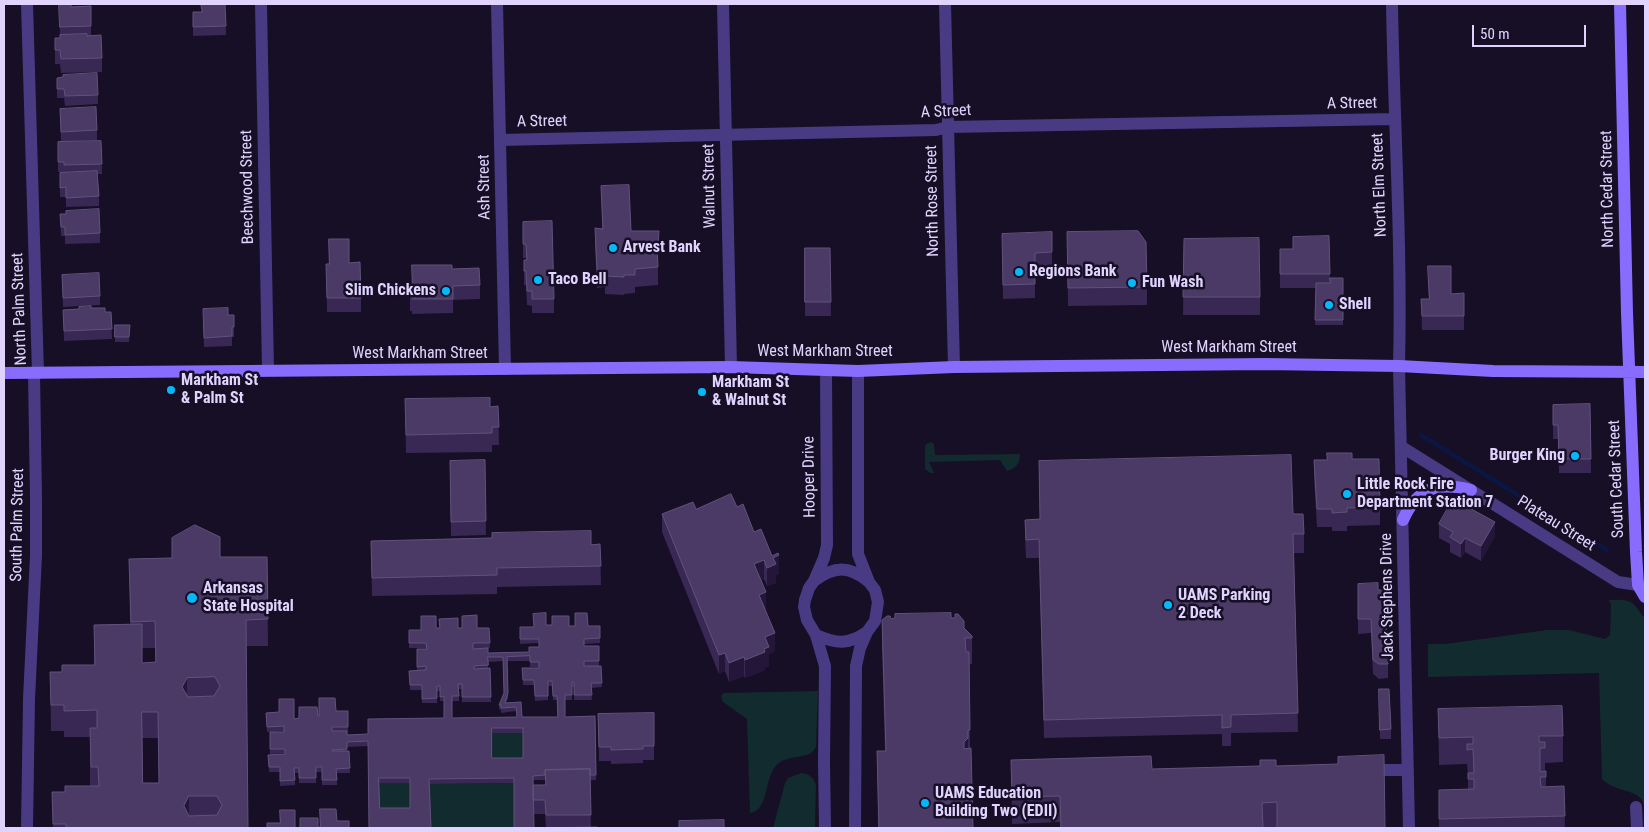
<!DOCTYPE html>
<html>
<head>
<meta charset="utf-8">
<style>
  body { margin:0 }
  #map { position:relative; width:1649px; height:832px; overflow:hidden; background:#160f25; font-family:"Roboto Condensed",sans-serif }
  canvas { display:block }
  .frame { position:absolute; inset:0; border:5px solid #e0d4fe; pointer-events:none }
  .scale { position:absolute; left:1472px; top:25px; width:114px; height:22px; box-sizing:border-box; border:2px solid #e0d4fe; border-top:0; padding-left:6px; font-size:15px; line-height:18px; white-space:nowrap; color:#e0d4fe; -webkit-text-stroke:4px #160f25; paint-order:stroke }
</style>
</head>
<body>
<div id="map">
<canvas width="1649" height="832"></canvas>
<div class="frame"></div>
<div class="scale">50 m</div>
</div>
<script>
const context = document.querySelector('canvas').getContext('2d');
context.lineJoin = 'round';
function fill(path, color) {
  context.fillStyle = color;
  context.fill(path, 'evenodd');
}
function trace(path, color, width, dash) {
  context.strokeStyle = color;
  context.lineWidth = width;
  context.lineCap = dash ? 'butt' : 'round';
  context.setLineDash(dash || []);
  context.stroke(path);
}
function drawText(font, color, halo, rows, align = 'center') {
  context.font = font + ' "Roboto Condensed",sans-serif';
  context.lineWidth = 5;
  context.setLineDash([]);
  context.textBaseline = 'middle';
  context.strokeStyle = halo;
  context.fillStyle = color;
  for (const [text, x, y, turn = 0] of rows) {
    context.save();
    context.translate(x, y);
    context.rotate((+turn || 0) * Math.PI / 180);
    context.textAlign = isNaN(turn) ? turn : align;
    if (halo) context.strokeText(text, 0, 0);
    context.fillText(text, 0, 0);
    context.restore();
  }
}
const green = new Path2D(`
  M931 442 934 444 935 455 1020 454C1020 464 1016 468 1007 471L1000 460 929 462 934 473H930L925 469V447L926 444Z
  M1609 600C1620 600 1630 598 1637 608 1640 612 1641 615 1645 618V828C1644 821 1646 812 1644 805 1640 788 1615 793 1602 779L1599 673 1428 677V644H1446L1547 630H1569L1605 639 1610 635 1611 605Z
  M818 691 816 747C814 749 813 752 811 753 801 759 784 755 775 767 765 779 768 811 750 813L747 719 723 702 721 697 723 693Z
  M492 733H523V763H492Z
  M801 773C809 774 813 776 816 785L815 828H773L785 783 788 778Z
  M379 783H410V813H380Z
  M514 783V828H431L429 784Z`);
const stream = new Path2D(`
  M1421 435 1607 550`);
const street = new Path2D(`
  M27 4 38 373
  M261 4 268 370
  M497 4 505 369
  M723 4 731 367
  M945 4 954 367
  M1392 4C1394 124 1402 245 1399 366L1409 828
  M500 140 936 130 948 127 1394 119
  M1402 447 1618 582 1638 585 1645 588
  M814 581C834 566 849 565 869 582
  M816 635C837 644 848 645 867 632
  M1368 770H1408
  M1636 807 1637 828
  M27 828 29 699 36 555V500L34 373
  M825 828 824 762 825 666 816 635 807 620 804 607 805 600 809 588 814 581 824 558 827 545 826 370
  M855 828 856 666 860 648 867 632 875 621 878 602 875 590 869 582 858 554V371`);
const secondary = new Path2D(`
  M1620 4 1627 313 1636 552 1638 585 1645 597
  M4 373 731 367 858 371 954 367 1265 364 1399 366 1493 371 1645 372
  M1403 520C1417 488 1438 481 1471 490`);
const wall = new Path2D(`
  M59 4 71 7 91 6V36L102 58V72L61 73 60 64H55V38H60Z
  M210 4H225L226 35 193 36V12H201Z
  M57 78 98 95V104L65 106 64 98H57Z
  M60 109 97 130V140L61 142Z
  M101 141 102 174H97L99 196V206L66 207V197H60V173H64V172H58V142Z
  M601 186 631 231 658 265V285L635 287V293L624 294V295L605 294V287L597 288 595 247V228L602 229Z
  M60 214 100 233V243L65 244V236H61Z
  M523 222 554 299V313H532V306L527 305 526 285H524V260H526V258H523Z
  M1067 232 1147 287V305L1068 306Z
  M1329 236 1330 278H1343V325H1315L1316 288H1280V249H1293Z
  M1184 239 1260 297V315H1183Z
  M805 248H830L831 316H805Z
  M1002 248 1052 252V266L1035 267V298L1003 299Z
  M349 263 361 298V312H327L326 264Z
  M452 269 480 285V299L453 300V313L412 314V311H410V284Z
  M62 275 100 296V305L63 307Z
  M1464 293V330H1422L1421 299H1429L1451 294Z
  M91 308 105 312H111L112 339 64 341 63 310Z
  M228 315 234 327V337H232V346L204 347 203 318Z
  M115 325H130L129 342H115Z
  M405 399 490 407 498 406 499 445H492V452L406 453Z
  M1590 404 1591 473H1559L1558 439H1553V405Z
  M1352 459 1380 507V525L1347 526V531H1332V527H1317L1314 478V460Z
  M485 460 486 535 451 536 450 461Z
  M1039 461 1293 514 1304 534V553H1294L1298 732 1231 733V746H1222V734L1044 738 1039 558H1026L1025 538V520L1040 519Z
  M737 507 754 532 779 574 776 575V583L767 586 764 579 761 580 766 611 775 651 769 654V666L765 667V670L745 678 744 676 729 682 725 671 719 674 662 532V514L696 509Z
  M1439 524 1495 536 1481 561 1465 552 1461 558 1450 552V544L1439 538Z
  M172 538 220 557H267L268 646H246L248 828H53L52 792H65L90 786V737H64V731H51L50 672H62L94 665V625L130 624 129 559 172 558ZM142 648H155V662L142 663ZM142 738H158L159 783H143Z
  M371 541 600 544 601 585 497 587V594L372 596Z
  M1358 584 1378 590 1388 664V678L1379 679 1373 674 1371 633 1358 634Z
  M546 613V625H552V616H569V626H575V613H587L588 626H600V643L584 644V646H599V666H584H601L602 687 591 688 592 700H574V687H572V700H565V717L595 716 596 780H590L591 828 597 827V828H514V783L430 784 431 828H369L368 746 347 747V751H349L350 773H337V785H322V772H316V783H299V773H295V785L280 786V772H269L268 755 285 754V753L270 754V732H284V731L267 732 266 713 279 712V699H294V719L299 718V707H317L318 716H319V698H335L336 711H348V732H347V735L368 734V719L444 718V701H440V691H437V703H422V690H410L409 671 417 670V649H426V648H409V630H421V616H436V628H439V619L458 618V628H462V616L477 615V628H489L490 648 473 649 488 648V653L529 652V647H539V643L520 644V627H534L533 614ZM503 661 504 693 499 705V709L501 710V713L516 711 517 717 452 718V701H459V689H462V702H491L490 668H488V662ZM507 661H530V667H539V668H522L523 685H534L535 701 548 700V686H552L553 700H557V717H522L521 702 506 703 508 698ZM492 733H523V758H492ZM533 780H545V785H533V814H545L546 828H534ZM379 783H410V808H380Z
  M895 618H951L964 628 972 636V664H969L970 748 973 828H878L877 751H885L882 647V620Z
  M1379 699 1391 729V739H1380Z
  M1438 709 1563 736V762L1545 763V771H1546V787L1564 786 1565 828H1439V790L1468 789V776L1467 764 1439 765Z
  M654 713V760H643V763L611 764V761H599L598 714Z
  M1011 760 1152 769 1276 766 1385 828H1060V822L1012 824Z`);
const shadedWall = new Path2D(`
  M659 231 658 265 657 266V247Z
  M1495 522V536L1481 561V546Z
  M1465 538V552L1461 558V544Z
  M779 555V574L776 575V583L767 586V568L773 558Z
  M764 560V579L754 583V564Z
  M766 592V611L759 595Z
  M775 633V651L769 654V666L765 667V670L745 678V660L765 637Z
  M725 653V671L719 674V655Z
  M744 657V676L729 682V663Z
  M187 678V704L182 687Z
  M968 738V765L964 769V742Z
  M189 796V823L184 806Z`);
const building = new Path2D(`
  M59 4H71V7L91 6V26L60 27Z
  M201 4H225L226 26 193 27V12H202Z
  M87 34V36L101 35 102 58 61 59 60 50H55V38H60V35Z
  M97 73 98 95 65 96 64 89H57V78L63 77V75Z
  M96 107 97 130 61 132 60 109Z
  M101 141 102 164 64 165V162H58V142Z
  M97 171 99 196 66 198V187L60 188V173Z
  M629 185 631 231H659L658 246 657 247 658 267 635 269V275H624V277L605 276V269L597 270 595 228 603 229 601 186Z
  M99 209 100 233 65 235V227H61L60 214H66V211Z
  M552 221 554 299H532V291H527L526 271H524V260H527L526 244H523V222Z
  M1138 231 1146 242 1147 287 1068 288 1067 232Z
  M1052 232V252L1035 253V284L1003 285 1002 234Z
  M1329 236 1330 274H1280V249H1293V237Z
  M1259 238 1260 297H1183L1184 239Z
  M329 239H349V263L360 262 361 298H327L326 264H329Z
  M805 248H830L831 302H805Z
  M412 265H452V269L479 268 480 285 453 286V299H412V297L410 296V284H412Z
  M1428 266H1451V294L1464 293V316H1422L1421 299H1429Z
  M99 273 100 296 63 298 62 275Z
  M1330 278H1343V320H1315L1316 283H1330Z
  M91 306V308H105V312H111L112 329 64 331 63 310 79 309V307Z
  M228 308V315H234V327H232V336L204 338 203 309Z
  M115 325H130L129 337H115Z
  M490 398V407L498 406 499 427H492V433L406 435 405 399Z
  M1590 404 1591 459H1559L1558 425H1553V405Z
  M1327 453H1352V459H1379L1380 507 1347 508V512L1332 513V509H1317L1314 460H1327Z
  M1291 455 1293 514H1303L1304 534H1293L1298 713 1231 715V727L1222 728V715L1044 720 1039 539 1026 540 1025 520 1040 519 1039 461Z
  M485 460 486 521 451 522 450 461Z
  M731 494 737 507 743 504 754 532 761 529 772 556 778 553 779 555 773 558 776 564 767 568 764 560 754 564 766 592 759 595 775 633 765 637 769 647 764 649 765 652 745 660 744 657 729 663 725 653 719 655 662 514 693 502 696 509Z
  M1453 499 1495 522 1481 546 1465 538 1461 544 1450 537 1453 532 1439 524Z
  M195 525 220 537V557H267L268 619 246 620 248 828H66V824H53L52 792H65V786H99L98 767H91L90 728H97V710L64 711V705H51L50 672H62V665H95L94 625 142 624V663L156 662 155 621 131 622 129 559 172 558V538ZM215 677 220 686 214 696 188 697 182 687 187 678ZM142 712H158L159 783H143ZM189 796H217L222 805 217 815 189 816 184 806Z
  M591 531V545L600 544 601 566 497 568V575L372 578 371 541 492 538V533Z
  M1378 583V590H1384L1388 664H1379L1373 660 1371 619H1358V584Z
  M546 613V625H552V616H569V626H575V613H587L588 626H600V638L584 639V646H599V661H584V666H601L602 683H591L592 695H574V682H572V695H565V717L595 716 596 775H590V769L545 770V775L533 776 534 828 597 827V828H514V778L429 779 431 828H369L368 741 347 742V749L332 750V751H349L350 768 336 769 337 780H322V767H316V778H299V768H294L295 780 280 781V767H269L268 755 285 754V749H270V732H284V726L267 727 266 713 279 712V699H294V719L299 718V707H317L318 716H319V698H335L336 711H348V727H332V731H347V735L368 734V719L444 718V696L440 697V686H437V698L422 699V685H410L409 671 426 670V666L417 667V649H427L426 643H409V630H421V616H436V628H440L439 619 458 618V628H462V616L477 615V628H489L490 643H473V649L488 648V653L529 652V647H539V639H520V627H534L533 614ZM530 656V662H539V668H522L523 680H534L535 696H548V681H552L553 696H557L558 717H522L521 702 505 703 508 693 507 657ZM488 657H503L504 693 499 705H501V708L516 707 517 717 452 718V696H459L458 684H462V697H491L490 668 474 669V666L488 665ZM492 728H523V758H492ZM379 778H410V808H380Z
  M951 613V618H955V614H958L964 621V628L972 636V638H965L966 652H969L970 730H968V738L964 742V749L971 748 973 828H879L877 751H886L882 620 887 616H890L891 619 895 618V614Z
  M1379 689H1389L1391 729 1380 730Z
  M1562 706 1563 736H1539V742H1545V748H1540V772L1546 771V777H1540L1541 787 1564 786 1565 816 1439 819V790L1474 789V779H1468V773H1474L1473 749 1467 750V744H1473V737L1439 738 1438 709Z
  M654 713V746H643V749L611 750V747H599L598 714Z
  M1384 755 1385 828H1277V802L1262 803 1263 828H1061L1060 796 1012 797 1011 760 1151 756 1152 769 1260 766V760H1276V766L1338 764V757Z
  M590 769 591 815H546L545 800H533V785H546L545 770Z
  M320 809H336L337 821H349V828H300V818H318V827H320Z
  M280 810H295V828H267V823H280Z
  M724 820V828H679V821Z`);
const markers = [
  [613,248,5,"#04b9fa"],
  [1019,272,5,"#04b9fa"],
  [538,280,5,"#04b9fa"],
  [1132,283,5,"#04b9fa"],
  [446,291,5,"#04b9fa"],
  [1329,305,5,"#04b9fa"],
  [171,390,5,"#04b9fa"],
  [702,392,5,"#04b9fa"],
  [1575,456,5,"#04b9fa"],
  [1347,494,5,"#04b9fa"],
  [192,598,6,"#04b9fa"],
  [1168,605,5,"#04b9fa"],
  [925,803,5,"#04b9fa"]
];
const streetNames = [
  ["A Street",1352,104,-1],
  ["A Street",946,112,-3],
  ["A Street",542,122,-1],
  ["North Elm Street",1380,185,-92],
  ["Walnut Street",710,186,-91],
  ["Beechwood Street",248,187,-91],
  ["Ash Street",485,187,-91],
  ["North Cedar Street",1608,189,-91],
  ["North Rose Street",933,201,-91],
  ["North Palm Street",20,309,-92],
  ["West Markham Street",1229,348],
  ["West Markham Street",825,352],
  ["West Markham Street",420,354],
  ["Hooper Drive",810,477,-91],
  ["South Cedar Street",1617,479,-92],
  ["Plateau Street",1556,524,32],
  ["South Palm Street",18,525,-89],
  ["Jack Stephens Drive",1388,597,-91]
];
const poiNames = [
  ["Arvest Bank",623,248],
  ["Regions Bank",1029,272],
  ["Taco Bell",548,280],
  ["Fun Wash",1142,283],
  ["Slim Chickens",436,291,"right"],
  ["Shell",1339,305],
  ["Markham St",181,381],
  ["& Palm St",181,399],
  ["Markham St",712,383],
  ["& Walnut St",712,401],
  ["Burger King",1565,456,"right"],
  ["Little Rock Fire",1357,485],
  ["Department Station 7",1357,503],
  ["Arkansas",203,589],
  ["State Hospital",203,607],
  ["UAMS Parking",1178,596],
  ["2 Deck",1178,614],
  ["UAMS Education",935,794],
  ["Building Two (EDII)",935,812]
];
fill(green, '#122b2f');
trace(stream, '#0b1642', 4.5);
trace(street, '#493b83', 12);
trace(secondary, '#886cfd', 12);
fill(wall, '#382853');
fill(shadedWall, '#231639');
fill(building, '#4a3a65');
trace(building, '#61527d', 1);
for (const [x, y, r, color] of markers) {
  const dot = new Path2D();
  dot.arc(x, y, r, 0, 2 * Math.PI);
  context.fillStyle = color;
  context.fill(dot);
  trace(dot, '#160f25', 2);
}
drawText('16px', '#e0d4fe', '#160f25', streetNames);
drawText('bold 16px', '#e0d4fe', '#160f25', poiNames, 'left');
</script>
</body>
</html>
